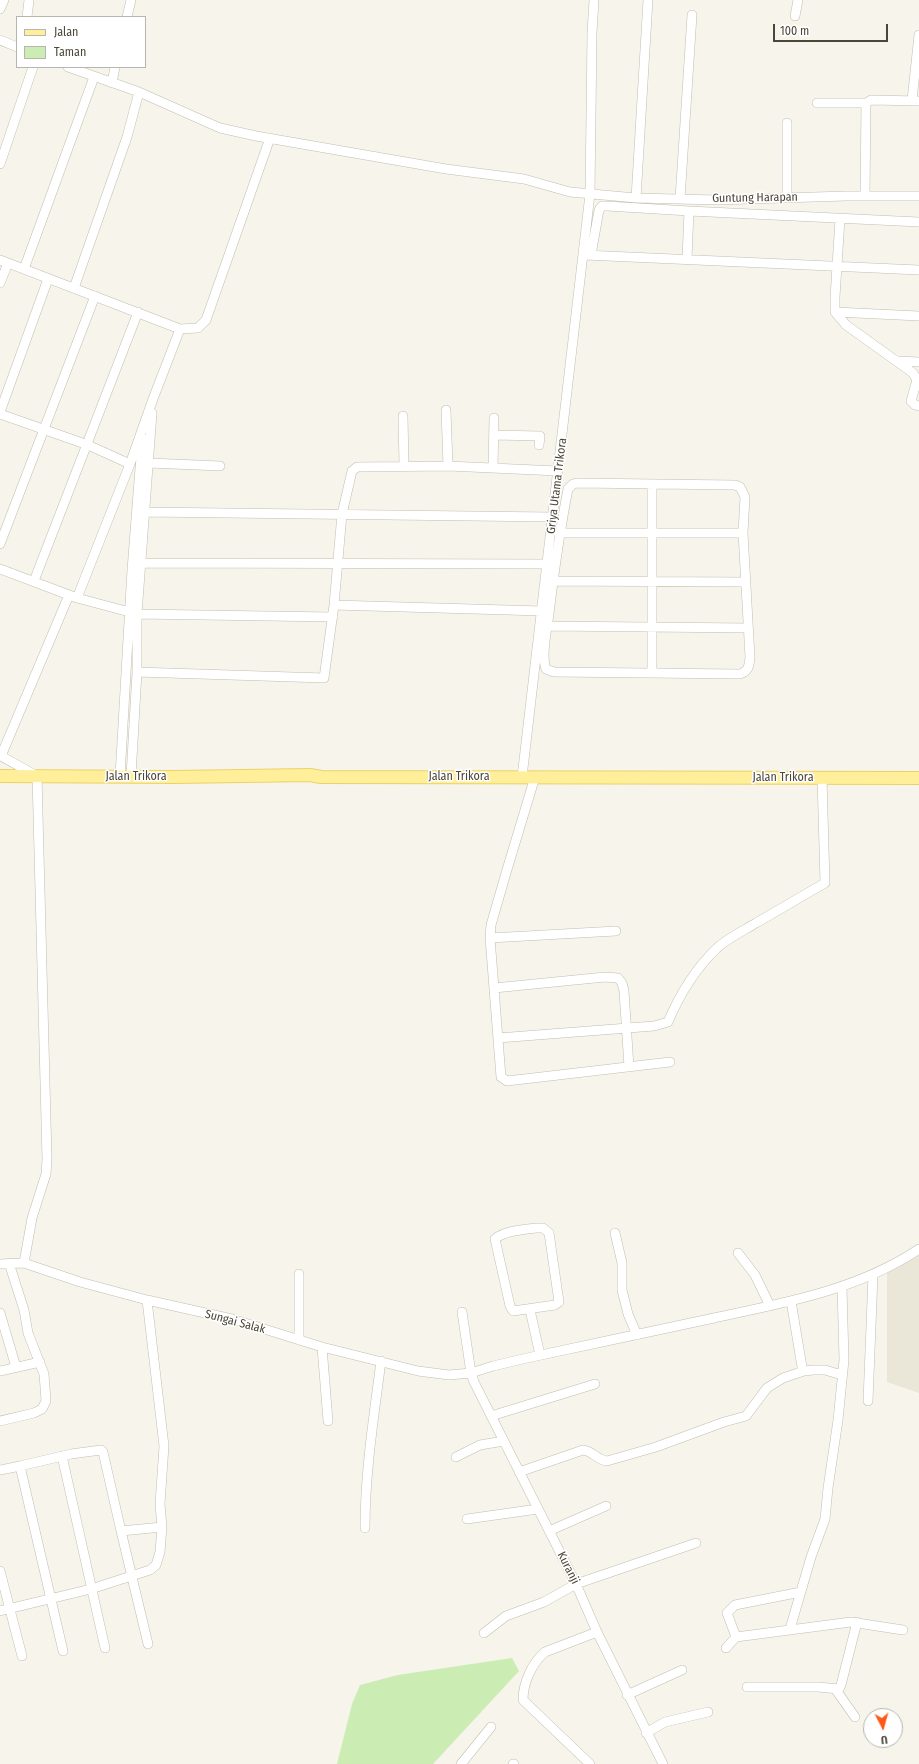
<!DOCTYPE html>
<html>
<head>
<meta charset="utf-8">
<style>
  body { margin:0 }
  #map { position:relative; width:919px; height:1764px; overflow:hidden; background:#f6f4eb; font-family:"Fira Sans Condensed",sans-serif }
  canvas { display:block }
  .legend { position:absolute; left:16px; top:16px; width:130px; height:52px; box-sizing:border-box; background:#fff; border:1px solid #b7b5af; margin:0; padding:5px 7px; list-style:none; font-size:12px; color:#4b4638 }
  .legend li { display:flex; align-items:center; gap:8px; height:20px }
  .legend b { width:20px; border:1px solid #b7b5af }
  .north { position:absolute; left:863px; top:1708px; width:40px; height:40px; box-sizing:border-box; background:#fff; border:1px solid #b7b5af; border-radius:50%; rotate:174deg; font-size:11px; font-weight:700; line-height:16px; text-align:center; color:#4b4638 }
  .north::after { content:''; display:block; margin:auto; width:14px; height:18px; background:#ff5919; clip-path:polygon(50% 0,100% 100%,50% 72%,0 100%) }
  .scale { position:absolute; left:773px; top:24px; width:115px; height:18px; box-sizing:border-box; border:2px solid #4b4638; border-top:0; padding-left:5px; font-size:12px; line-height:14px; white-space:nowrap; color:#4b4638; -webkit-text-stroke:3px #fff; paint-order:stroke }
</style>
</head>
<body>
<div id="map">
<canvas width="919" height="1764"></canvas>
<ul class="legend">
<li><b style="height:5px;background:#ffef9b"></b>Jalan</li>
<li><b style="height:11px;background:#cbecb3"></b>Taman</li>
</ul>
<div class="north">U</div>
<div class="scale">100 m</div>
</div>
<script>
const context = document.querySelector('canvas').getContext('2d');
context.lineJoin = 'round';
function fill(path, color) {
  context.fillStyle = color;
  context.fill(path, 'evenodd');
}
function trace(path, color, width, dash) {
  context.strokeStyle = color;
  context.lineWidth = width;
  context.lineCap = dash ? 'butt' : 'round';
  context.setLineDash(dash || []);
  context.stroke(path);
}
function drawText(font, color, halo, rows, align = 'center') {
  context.font = font + ' "Fira Sans Condensed",sans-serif';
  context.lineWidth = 3;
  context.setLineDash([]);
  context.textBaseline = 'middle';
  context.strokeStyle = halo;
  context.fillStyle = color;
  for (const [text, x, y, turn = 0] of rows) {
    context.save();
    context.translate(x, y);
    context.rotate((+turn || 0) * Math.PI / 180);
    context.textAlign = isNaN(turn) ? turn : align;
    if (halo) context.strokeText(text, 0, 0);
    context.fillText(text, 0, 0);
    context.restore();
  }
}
const residential = new Path2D(`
  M919 1255V1393L887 1382V1270Z`);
const green = new Path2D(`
  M512 1658 519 1671 433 1764H337L352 1704 360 1685 398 1675Z`);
const minor = new Path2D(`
  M0 9 4 0
  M795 16 798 0
  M27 17 29 0
  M127 17 131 0
  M0 40 17 47
  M68 67 139 92 220 128 256 136 446 169 524 179 570 192 636 198 717 200 846 196H919
  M112 83 115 67
  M912 100 919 35
  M817 103H866L871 100 919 101
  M787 123V198
  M0 164 33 67
  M865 196 866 103
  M636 198 648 0
  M680 199 692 15
  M840 219 835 297V312L846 325 913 373 917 380 911 401 915 405 919 406
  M585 255 919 270
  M591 255 599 210 602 206H607L689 211 919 222
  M687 259 689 211
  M0 260 180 329 153 399 130 464 77 598
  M24 269 94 77
  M0 283 8 263
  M74 288 127 137 139 92
  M835 312 919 316
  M180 329 198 328 206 320 270 138
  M898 361 919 362
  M446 410 448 466
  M0 412 48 279
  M0 414 88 445 130 464
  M403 416 404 466
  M494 435 540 436 539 445
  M149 463 220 466
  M493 468 494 418
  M577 483 735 485 740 487 745 497 743 533 750 657C749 666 749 671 740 674L554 672 546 669C541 655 547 629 549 614 554 572 560 530 568 489L573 484Z
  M144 512 552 517
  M559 533H743
  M0 544 95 296
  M140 563 547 564
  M0 569 77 598 137 614 333 617
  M34 581 138 312
  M549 581 746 582
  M334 605 542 611
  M547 626 748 628
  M137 672 324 678 334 605 342 514 352 471 357 467 448 466 558 471
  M652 673V484
  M0 756H1L69 595
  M1 756 37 776 47 1159 46 1174 32 1218 24 1263
  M120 776 132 570 140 468 143 438
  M131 776 137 672V614L152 413
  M522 777 590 194 592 33 594 0
  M535 777 506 873 491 925 490 938 501 1077 507 1081 670 1062
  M490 938 616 931
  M494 988 605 977 618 978 622 983 624 991 629 1067
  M498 1038 654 1026 668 1022C679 996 696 968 717 948 728 938 743 931 756 923 779 910 802 896 825 883L822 778
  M537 1228H543L549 1233 559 1302 555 1305 513 1311 510 1306 495 1239C503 1231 526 1229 537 1228Z
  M615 1233 622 1263V1290L628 1314 637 1335
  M738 1253 755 1275 770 1306
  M0 1264 24 1263 80 1282 147 1300 232 1319 322 1347 418 1371 449 1375 471 1373 493 1366 527 1358C589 1345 652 1331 714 1318 784 1303 858 1290 919 1249
  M791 1301 802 1367
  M530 1310 540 1355
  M462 1312 471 1373 474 1382 576 1584 597 1632 663 1764
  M0 1313 16 1367
  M299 1340V1274
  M322 1347 328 1421
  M0 1371 40 1362
  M868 1401 873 1275
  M491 1416 595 1384
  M0 1421 34 1413 42 1409 46 1401 44 1374 28 1333 24 1310 9 1263
  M62 1456 105 1648
  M456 1457 480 1445 504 1441
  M20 1466 71 1454 101 1450 103 1452 121 1531 162 1527
  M0 1470 20 1466 63 1651
  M519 1472 583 1450C593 1451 597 1460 607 1461L656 1447 724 1422 746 1416 767 1388 783 1378 804 1371 813 1370H825L842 1375
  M467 1519 538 1509
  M365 1528C365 1472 374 1416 381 1361
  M121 1531 148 1644
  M549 1531 606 1506
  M0 1571 22 1656
  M0 1611 91 1589 150 1570 156 1565 160 1552 162 1527 160 1504 164 1446 147 1300
  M790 1629 811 1557 825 1519 828 1488 838 1420 844 1360 842 1287
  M484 1633 506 1616 544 1602 576 1584 696 1543
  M736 1637 727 1613 735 1605 801 1592
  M726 1648 736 1637 851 1622 903 1630
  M747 1687H818L839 1689 841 1685 857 1622
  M836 1690 855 1717
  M627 1695 682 1670
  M646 1733 665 1722 708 1712
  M461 1764 491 1727
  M513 1764H514
  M590 1764 523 1700C523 1683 532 1663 545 1652L597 1632`);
const major = new Path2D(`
  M0 776 175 777 310 775 321 777 919 778`);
const streetNames = [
  ["Guntung Harapan",755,198,-1],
  ["Griya Utama Trikora",557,486,-83],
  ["Jalan Trikora",136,777],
  ["Jalan Trikora",459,777],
  ["Jalan Trikora",783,778],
  ["Sungai Salak",235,1322,15],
  ["Kuranji",568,1568,63]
];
fill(residential, '#eae7d9');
fill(green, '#cbecb3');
trace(minor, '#c2bead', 10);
trace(major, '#ead365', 14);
trace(minor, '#fff', 9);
trace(major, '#ffef9b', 12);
drawText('12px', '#4b4638', '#fff', streetNames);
</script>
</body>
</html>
